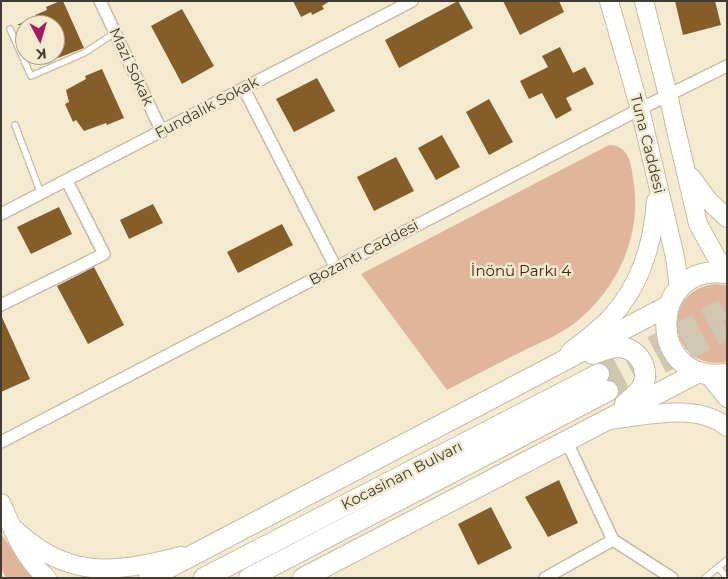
<!DOCTYPE html>
<html>
<head>
<meta charset="utf-8">
<style>
  body { margin:0 }
  #map { position:relative; width:728px; height:579px; overflow:hidden; background:#f4ead0; font-family:Montserrat,sans-serif }
  canvas { display:block }
  .frame { position:absolute; inset:0; border:2px solid #403c32; pointer-events:none }
  .north { position:absolute; left:15px; top:15px; width:50px; height:50px; box-sizing:border-box; background:#f4ead0; border:1px solid #aca491; border-radius:50%; rotate:174deg; font-size:14px; font-weight:700; line-height:20px; text-align:center; color:#403c32 }
  .north::after { content:''; display:block; margin:auto; width:18px; height:22px; background:#a5195f; clip-path:polygon(50% 0,100% 100%,50% 72%,0 100%) }
</style>
</head>
<body>
<div id="map">
<canvas width="728" height="579"></canvas>
<div class="frame"></div>
<div class="north">K</div>
</div>
<script>
const context = document.querySelector('canvas').getContext('2d');
context.lineJoin = 'round';
function fill(path, color) {
  context.fillStyle = color;
  context.fill(path, 'evenodd');
}
function trace(path, color, width, dash) {
  context.strokeStyle = color;
  context.lineWidth = width;
  context.lineCap = dash ? 'butt' : 'round';
  context.setLineDash(dash || []);
  context.stroke(path);
}
function drawText(font, color, halo, rows, align = 'center') {
  context.font = font + ' Montserrat,sans-serif';
  context.lineWidth = 5;
  context.setLineDash([]);
  context.textBaseline = 'middle';
  context.strokeStyle = halo;
  context.fillStyle = color;
  for (const [text, x, y, turn = 0] of rows) {
    context.save();
    context.translate(x, y);
    context.rotate((+turn || 0) * Math.PI / 180);
    context.textAlign = isNaN(turn) ? turn : align;
    if (halo) context.strokeText(text, 0, 0);
    context.fillText(text, 0, 0);
    context.restore();
  }
}
const green = new Path2D(`
  M609 145C628 145 631 162 633 178 643 233 619 288 575 323 560 334 542 342 525 350 499 363 473 376 447 390L361 274Z
  M715 284 727 285V362C669 372 657 291 715 284Z
  M1 533 18 559 37 578H6L1 568Z`);
const building = new Path2D(`
  M60 1H63L84 48 55 59V25H17L36 16 35 15 47 10 46 7Z
  M293 1H330L322 6 324 9 312 15 311 12 301 17Z
  M458 1 473 28 399 68 385 40Z
  M503 1H559L564 12 520 35Z
  M675 1H715L721 25 683 35Z
  M182 9 214 66 182 84 151 26Z
  M560 47 573 73 585 67 594 84 566 98 572 110 556 119 542 93 529 99 520 81 548 67 542 56Z
  M102 69 124 118 107 125 106 123 84 131 76 120 73 122 65 104 69 102 66 90 86 79 85 76Z
  M317 78 335 111 294 132 276 99Z
  M489 99 513 142 489 155 466 112Z
  M442 135 460 167 436 180 418 148Z
  M396 157 414 191 374 211 357 177Z
  M153 204 163 223 129 239 120 220Z
  M59 207 72 234 31 254 17 227Z
  M282 224 293 245 238 273 227 252Z
  M94 267 124 325 88 344 57 286Z
  M1 315 30 379 1 392Z
  M559 480 578 523 548 537 525 497Z
  M491 507 512 548 478 565 458 524Z`);
const highwayTunnel = new Path2D(`
  M599 374 727 307
  M608 391 727 330`);
const lane = new Path2D(`
  M10 29 31 76 84 53 115 33
  M15 125 41 194
  M718 567 727 578
  M705 578 727 560`);
const street = new Path2D(`
  M100 1 162 132
  M244 89 336 268
  M1 214 412 1
  M1 305 104 254 67 181
  M566 440 613 540 672 578
  M1 442 640 109 727 66
  M545 578 613 540`);
const primary = new Path2D(`
  M609 1 640 109 675 257 679 289
  M644 1 668 95 698 224 725 273
  M691 177 708 200 727 218
  M570 352C584 341 599 330 611 317 641 285 653 243 656 201
  M709 375 727 398
  M610 420C646 416 696 402 727 427
  M1 503C14 531 23 558 47 578
  M12 527C66 579 111 574 181 556`);
const highway = new Path2D(`
  M727 273C647 261 645 386 727 374
  M593 354C601 351 610 347 619 347 639 348 651 370 642 387 638 394 631 399 625 404
  M149 578 668 306
  M204 578 599 374
  M249 578 608 391
  M303 578 699 372`);
const streetNames = [
  ["Mazi Sokak",131,67,65],
  ["Fundalık Sokak",207,108,-28],
  ["Tuna Caddesi",647,144,76],
  ["Bozantı Caddesi",364,253,-28],
  ["Kocasinan Bulvarı",402,476,-27]
];
const parkNames = [
  ["İnönü Parkı 4",521,272]
];
fill(green, '#e0b59c');
fill(building, '#855d29');
trace(highwayTunnel, '#d0c7b0', 20, [20, 10]);
trace(lane, '#c6bda4', 8);
trace(street, '#c6bda4', 14);
trace(primary, '#c6bda4', 20);
trace(highway, '#c6bda4', 22);
trace(lane, '#fff', 5.5);
trace(street, '#fff', 11);
trace(primary, '#fff', 18);
trace(highway, '#fff', 20);
drawText('15px', '#403c32', '#f4ead0', streetNames);
drawText('15px', '#4a2408', '#f4ead0', parkNames);
</script>
</body>
</html>
